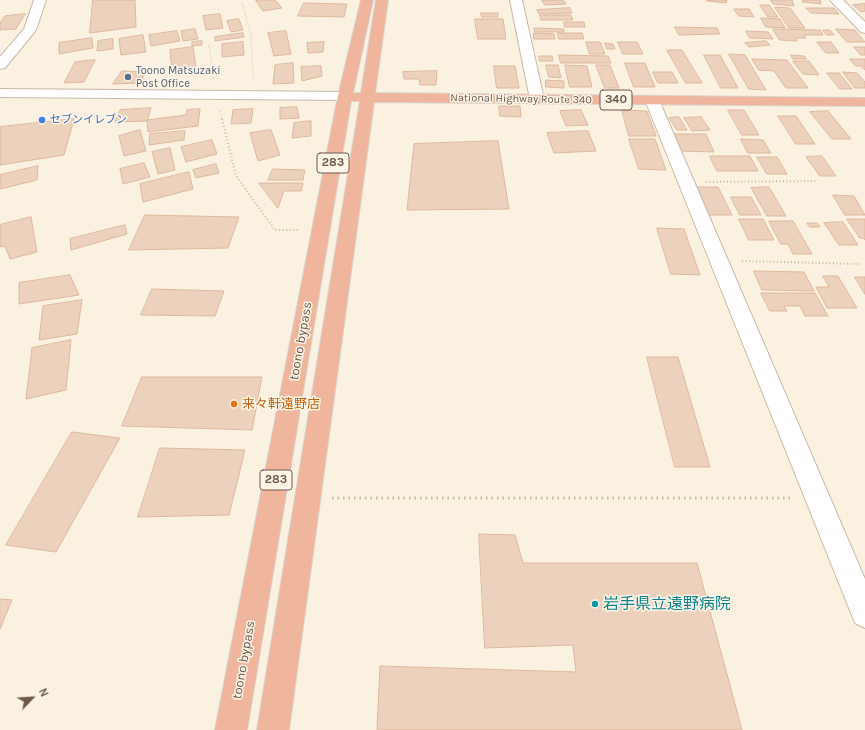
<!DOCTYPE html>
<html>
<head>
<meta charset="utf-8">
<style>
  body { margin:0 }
  #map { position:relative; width:865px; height:730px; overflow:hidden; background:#faf1e1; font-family:Karla,sans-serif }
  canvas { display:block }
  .north { position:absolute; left:12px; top:678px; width:40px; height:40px; -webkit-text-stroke:3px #fdf5e7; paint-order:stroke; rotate:65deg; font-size:11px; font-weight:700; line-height:16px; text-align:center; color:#6e594b }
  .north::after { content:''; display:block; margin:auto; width:14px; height:18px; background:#6e594b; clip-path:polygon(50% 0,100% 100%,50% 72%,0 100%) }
</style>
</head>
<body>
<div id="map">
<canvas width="865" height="730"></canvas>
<div class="north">N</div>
</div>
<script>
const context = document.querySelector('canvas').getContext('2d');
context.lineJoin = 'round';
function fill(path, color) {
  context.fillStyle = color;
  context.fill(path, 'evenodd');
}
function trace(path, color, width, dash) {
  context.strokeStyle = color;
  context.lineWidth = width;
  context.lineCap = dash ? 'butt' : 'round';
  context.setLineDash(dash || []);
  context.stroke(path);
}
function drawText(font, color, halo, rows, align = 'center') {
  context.font = font + ' Karla,"Noto Sans JP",sans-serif';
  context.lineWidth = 3;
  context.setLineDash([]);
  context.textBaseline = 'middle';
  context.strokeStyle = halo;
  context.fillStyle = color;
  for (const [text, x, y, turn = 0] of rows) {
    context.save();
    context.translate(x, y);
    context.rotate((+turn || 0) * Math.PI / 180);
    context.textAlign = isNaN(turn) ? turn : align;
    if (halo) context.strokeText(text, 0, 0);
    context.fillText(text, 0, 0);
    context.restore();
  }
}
const building = new Path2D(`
  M93 0H135L136 27 90 33Z
  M256 0H275L282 8 263 11Z
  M542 0H563L566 4 545 5Z
  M707 0H727L726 3 707 1Z
  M771 0H792L794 6 773 4Z
  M803 0H820L821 4 803 2Z
  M304 3 347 4 344 17 298 16Z
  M865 4V11L861 12 853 5Z
  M760 5H769L778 17H768Z
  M775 7 790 8 805 28H789Z
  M570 8 572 13 539 14 537 10Z
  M806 8H834L839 14 811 13Z
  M734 9H749L754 17 739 16Z
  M481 13H498V17H482Z
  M25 14 16 29 0 30V23L5 16Z
  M220 14 223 28 206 30 203 16Z
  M540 15H571L573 20H541Z
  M761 18 780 19 785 28 766 27Z
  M239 19 243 30 231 32 227 21Z
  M475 19H503L506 39H478Z
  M564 22H584L585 27H565Z
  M675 27 717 28 720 34 679 35Z
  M534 28 564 29V32H535Z
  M195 29 198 39 183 41 181 31Z
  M773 29 820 30 823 35H804L806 38H795L797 41 780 40Z
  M836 29 855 30 865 42H847Z
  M823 30H830L834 35H827Z
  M177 31 180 41 151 46 149 35Z
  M286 31 291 54 274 56 268 33Z
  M746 31 768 32 773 39 750 38Z
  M243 33 244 37 215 41V37Z
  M534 33 554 34 555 39H534Z
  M558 33H582L584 39H559Z
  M143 35 146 52 121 55 119 39Z
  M92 38 93 48 59 54V43Z
  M113 39V49L97 51 98 41Z
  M202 41V45L192 46V42Z
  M766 41 770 45 749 47 745 43Z
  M243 42 244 55 222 57V44Z
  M324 42 323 52 308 53 307 43Z
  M586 42H600L605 54H590Z
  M618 42H637L643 54H623Z
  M817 42H831L839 53H826Z
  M605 43 613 44 615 49H607Z
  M193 47 196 68 172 71 170 50Z
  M854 47H865V55H861Z
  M667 50H682L702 83H686Z
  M729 54 745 55 766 90 749 89Z
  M559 55 608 56 611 63H561Z
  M704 55H720L738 88H721Z
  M791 55 804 56 807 59H793Z
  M539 56H552L553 61H540Z
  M752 59 787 60 808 88H786L774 71 759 70Z
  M850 59H865V70L861 66H856Z
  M95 60 84 82 64 83 75 62Z
  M793 61H809L819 75 803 74Z
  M293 63 294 83 273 84 275 65Z
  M625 63H645L655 87H634Z
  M546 65H558L561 78 549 77Z
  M565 65 587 66 592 87H570Z
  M596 65H610L619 88H605Z
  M321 66 322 76 302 81 301 67Z
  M494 66H515L519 88H497Z
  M122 71 146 72 140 83 113 84Z
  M437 71 436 85H420L419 79H404L403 72Z
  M653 72H672L678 83H658Z
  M843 72 857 73 865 82V88H855Z
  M827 73H839L852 89H840Z
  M546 80 564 81V88L546 87Z
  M499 106H520L521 117 500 116Z
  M297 107 299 118 280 119V108Z
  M151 108 147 121 115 122 120 110Z
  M200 109 198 126 148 132 147 120 186 115 187 110Z
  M253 109 251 123 231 124 233 110Z
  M581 110 588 125 566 126 560 111Z
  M622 110 647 111 656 136H629Z
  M728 110H744L759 135H742Z
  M828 111 851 139H832L810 112Z
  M778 116H796L815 144H796Z
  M679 117 687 130H677L669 118Z
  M701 117 710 130 692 131 684 118Z
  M74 119 64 155 0 165V127Z
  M311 121V136L292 138 294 123Z
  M140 130 146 151 124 156 119 136Z
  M271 130 280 155 258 161 250 133Z
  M185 131 184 140 149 145 150 134Z
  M588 131 596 151 554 153 547 133Z
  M674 134H706L714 152 680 151Z
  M629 139H655L666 170 639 169Z
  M741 139 763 140 771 153H748Z
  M212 140 217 154 186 162 181 147Z
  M498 141 509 209 407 210 414 144Z
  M170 148 175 170 158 174 152 152Z
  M710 156H750L758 171H717Z
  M822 156 836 176H820L806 157Z
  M757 157H777L787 174H767Z
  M144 163 150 177 123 184 120 169Z
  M216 164 219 173 196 178 193 170Z
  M38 166 37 180 0 189V175Z
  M273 169 305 170 303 180H268Z
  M189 172 193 189 143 202 140 184Z
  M259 183H303L301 191H284L278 208Z
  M695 187H718L732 215H708Z
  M769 187 786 216H767L751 188Z
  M833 195 854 196 865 215H845Z
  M731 197H751L761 215H740Z
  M145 215 239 217 228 248 129 250Z
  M31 217 37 252 10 259 5 246 0 247V225Z
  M739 219H763L774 240H749Z
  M847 219H865V240L863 238H860Z
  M769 221H793L812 254H793L788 244H781Z
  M843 222 858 245H839L824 223Z
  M807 223H817L820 227H810Z
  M125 225 127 234 71 250 70 239Z
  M657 228 684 229 700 275 671 274Z
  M754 271 804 272 814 291 762 290Z
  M70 275 79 295 19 304V283Z
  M823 276H838L857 308H827L816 287H829Z
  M855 277H865V294Z
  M152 289 224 291 215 316 141 315Z
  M761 293H815L828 316H805L800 306H784L787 311H770Z
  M82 300 77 334 39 340 43 306Z
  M71 340 66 390 26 399 32 348Z
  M647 357H678L710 467H675Z
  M142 377H262L252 430 122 426Z
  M72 432 120 438 56 552 6 545Z
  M160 448 245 450 229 515 138 517Z
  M479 534 515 535 523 563H697L742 730H377L380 666 576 672 573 645 485 648Z
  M0 599 12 600 0 629Z`);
const pathFar2 = new Path2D(`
  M242 3 251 35 253 79
  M209 45 214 79
  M220 111 222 120`);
const pathFar1 = new Path2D(`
  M222 119 236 176 275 230H300
  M706 182 816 181
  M742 261 860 264`);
const path = new Path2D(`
  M332 498H791`);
const minor = new Path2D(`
  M34 0H46L36 30 5 68 0 69V57L24 29Z
  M510 0H522L544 99 542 102H532L530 99Z
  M830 0H843L865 22V33L861 32Z
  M0 89 345 92 350 93 352 96 350 99 345 100 0 97Z
  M652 96 657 97 659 100 865 579V628L855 623 645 100 647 97Z`);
const highway = new Path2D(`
  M361 0H373L353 93H361L376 0H388L375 93 865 98V106L374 102 289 730H257L360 101H351L247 730H215L338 96Z`);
const markers = [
  [128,77,4,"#5c6f8a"],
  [42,120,4,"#3f7fe0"],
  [234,404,4,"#e8710a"],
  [595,604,4,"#0f9aa8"]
];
const farServicenames = [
  ["Toono Matsuzaki",136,71],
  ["Post Office",136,84]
];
const farStreetnames = [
  ["National Highway Route 340",521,99,1]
];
const farShopnames = [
  ["セブンイレブン",50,120]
];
const shields = [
  [616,100,32],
  [333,163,32],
  [276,480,32]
];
const shieldNames = [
  ["340",616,100],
  ["283",333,163],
  ["283",276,480]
];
const streetNames = [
  ["toono bypass",301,341,-80],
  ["toono bypass",244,660,-80]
];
const foodNames = [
  ["来々軒遠野店",242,404]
];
const nearCulturenames = [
  ["岩手県立遠野病院",603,604]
];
fill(building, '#ecd1bc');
trace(building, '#deb89d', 1);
trace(minor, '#c9b9aa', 2);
trace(highway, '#d9d4d0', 2);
trace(pathFar2, '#d1b49f', 1.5, [0.5, 2]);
trace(pathFar1, '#d1b49f', 2, [1, 2.5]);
trace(path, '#d1b49f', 3, [1.5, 4]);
fill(minor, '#fff');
fill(highway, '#efb59d');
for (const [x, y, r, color] of markers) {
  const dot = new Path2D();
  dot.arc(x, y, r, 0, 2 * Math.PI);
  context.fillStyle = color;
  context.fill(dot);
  trace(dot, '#fdf5e7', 1.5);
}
drawText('11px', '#4e5e75', '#fdf5e7', farServicenames, 'left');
drawText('11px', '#6e594b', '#fdf5e7', farStreetnames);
drawText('11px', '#366cbe', '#fdf5e7', farShopnames, 'left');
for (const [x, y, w] of shields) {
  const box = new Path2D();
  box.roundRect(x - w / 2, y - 10, w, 20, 3);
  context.fillStyle = '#fdf5e7';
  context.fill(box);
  trace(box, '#6e594b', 1);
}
drawText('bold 12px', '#6e594b', null, shieldNames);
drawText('13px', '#6e594b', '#fdf5e7', streetNames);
drawText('13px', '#c56008', '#fdf5e7', foodNames, 'left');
drawText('16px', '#0d838f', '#fdf5e7', nearCulturenames, 'left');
</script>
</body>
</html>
